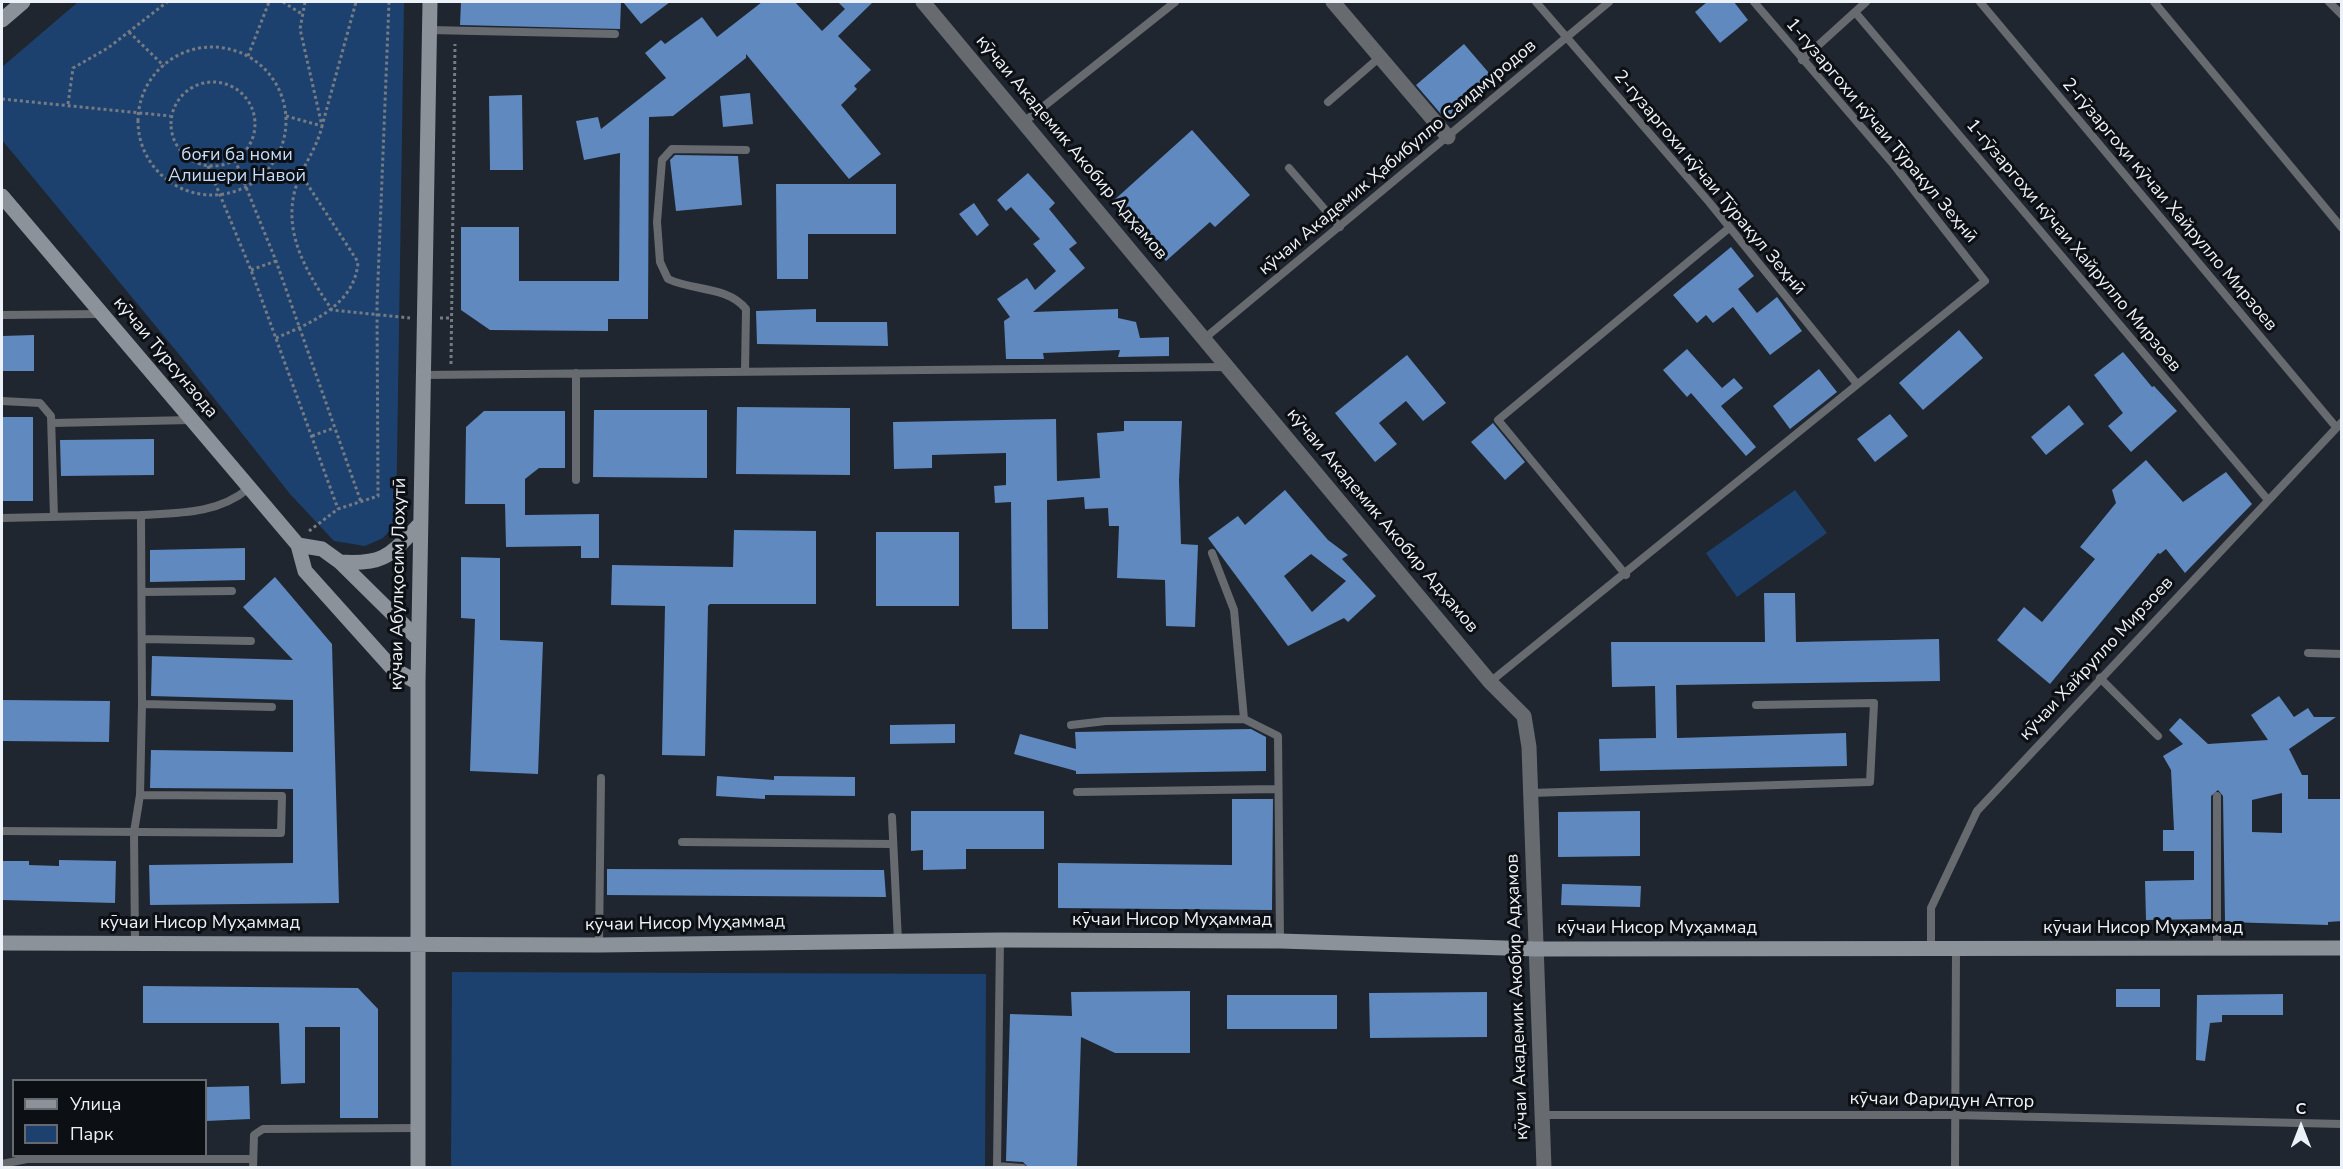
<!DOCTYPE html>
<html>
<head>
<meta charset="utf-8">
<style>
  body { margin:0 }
  #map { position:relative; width:2343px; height:1169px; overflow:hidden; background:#1f262f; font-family:"Nunito Sans",sans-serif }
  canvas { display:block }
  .frame { position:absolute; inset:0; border:3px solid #edf2f8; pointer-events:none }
  .legend { position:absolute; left:12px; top:1079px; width:195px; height:78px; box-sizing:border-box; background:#0c0f13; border:2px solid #666a6f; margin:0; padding:8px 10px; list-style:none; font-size:18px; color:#edf2f8 }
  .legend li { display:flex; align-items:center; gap:12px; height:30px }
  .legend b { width:30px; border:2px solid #666a6f }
  .north { position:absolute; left:2271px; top:1097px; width:60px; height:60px; -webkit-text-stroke:4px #0c0f13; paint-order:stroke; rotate:0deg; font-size:16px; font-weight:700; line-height:24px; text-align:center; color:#edf2f8 }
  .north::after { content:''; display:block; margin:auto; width:21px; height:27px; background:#edf2f8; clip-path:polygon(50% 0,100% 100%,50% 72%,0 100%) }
</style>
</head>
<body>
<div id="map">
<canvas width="2343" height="1169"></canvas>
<div class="frame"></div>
<ul class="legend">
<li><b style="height:8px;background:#8c929a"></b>Улица</li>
<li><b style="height:16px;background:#1d416f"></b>Парк</li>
</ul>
<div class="north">С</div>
</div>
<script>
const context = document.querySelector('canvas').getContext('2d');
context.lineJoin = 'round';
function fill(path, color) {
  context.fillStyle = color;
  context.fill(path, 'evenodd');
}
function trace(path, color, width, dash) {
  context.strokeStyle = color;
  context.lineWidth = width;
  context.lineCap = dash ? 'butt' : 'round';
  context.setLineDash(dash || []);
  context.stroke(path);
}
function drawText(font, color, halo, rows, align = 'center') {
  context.font = font + ' "Nunito Sans",sans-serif';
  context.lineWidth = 6;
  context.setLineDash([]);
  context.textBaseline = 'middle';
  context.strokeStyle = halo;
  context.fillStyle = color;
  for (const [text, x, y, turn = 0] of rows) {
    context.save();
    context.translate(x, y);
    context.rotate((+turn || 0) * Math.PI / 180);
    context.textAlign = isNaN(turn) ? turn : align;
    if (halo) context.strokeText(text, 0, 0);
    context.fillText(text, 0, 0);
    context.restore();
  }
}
const green = new Path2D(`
  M78 2H404L396 524 383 538 365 546 334 541 290 494 187 364 2 140V67Z
  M1795 490 1827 533 1737 597 1706 553Z
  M452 972 986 974 985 1167H451Z`);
const building = new Path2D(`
  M461 2H621L620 29 460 25Z
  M623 2H670L641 24Z
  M762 2H795L822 31 845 9 838 2H873L838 36 871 70 854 86 857 89 841 105 881 154 849 179 746 54V58L673 116 649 117 648 319H608V331L490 330 461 310V227H519V281H619L620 153 584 160 576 121 598 117 601 129 666 78 645 53 661 40 665 44 702 17 717 37Z
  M1707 2H1734L1748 20 1720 43 1695 12Z
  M1464 44 1495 80 1447 121 1416 85Z
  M750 93 753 124 723 127 720 96Z
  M522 95 523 170H490L489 96Z
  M1192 130 1250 195 1215 227 1210 222 1166 261 1112 202Z
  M675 155 738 156 742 205 676 211 670 160Z
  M1028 173 1055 203 1049 209 1077 243 1069 249 1085 268 1033 312 1118 309V318L1136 322 1140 338 1169 337V356L1118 357 1120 350 1043 353 1044 359H1006L1004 321 1010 317 997 299 1027 278 1035 290 1056 271 1033 244 1040 239 1011 207 1006 211 997 200Z
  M776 184H896V234H808V279H777Z
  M974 203 989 225 977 236 959 214Z
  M1731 247 1754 276 1738 289 1757 313 1777 297 1802 331 1770 355 1733 307 1713 323 1706 315 1697 323 1673 295Z
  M816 309V322H887L888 346 757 344 756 311Z
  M1959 330 1983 358 1923 410 1899 383Z
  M34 335V371H2V336Z
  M1687 349 1722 388 1734 378 1743 388 1721 406 1756 447 1746 456 1691 393 1687 397 1663 370Z
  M2123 352 2152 387 2154 386 2177 411 2131 452 2108 426 2123 413 2094 375Z
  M1407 355 1446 403 1423 421 1406 401 1379 423 1397 444 1375 462 1335 413Z
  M1819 369 1837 392 1790 429 1773 406Z
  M2069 405 2084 424 2046 455 2031 437Z
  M737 407 850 408V475L736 474Z
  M594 410H707V478L593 477Z
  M484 411H565V468H539L525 479V515L599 514V558H581V546L506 547 505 504H465L466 427Z
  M1890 414 1908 436 1875 462 1857 439Z
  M2 417H33V501H2Z
  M1056 419 1057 481 1100 478 1097 433 1124 431V421H1182L1179 480 1181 544 1198 545 1195 627 1166 626 1165 580 1117 578 1119 526H1109L1108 508 1085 509 1084 497 1047 500 1048 629H1012L1011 502 995 503 994 486 1006 485V453L932 455V468L894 469 893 422Z
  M1493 423 1525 462 1505 480 1471 442Z
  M154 439V475L61 476 60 440Z
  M2146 460 2183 502 2226 472 2252 504 2185 573 2166 549 2160 554 2158 553 2050 684 1997 640 2024 607 2042 622 2095 559 2080 547 2116 503 2112 490Z
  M1285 490 1328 540 1348 555 1342 559 1376 596 1348 622 1344 618 1288 646 1208 538 1238 516 1245 525ZM1311 554 1346 581 1312 612 1284 576Z
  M734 530 816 531V604H710L708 606 705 756 662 755 665 606 611 605 612 565 733 567Z
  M876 532H959V606H876Z
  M245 548V580L150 582V550Z
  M461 557 500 558V640L543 642 538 774 470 771 475 619 461 618Z
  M275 577 332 644 339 903 150 905 149 865 293 863V789L150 788 151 750 293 752V700L151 696 152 656 293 660 243 607Z
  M1764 593H1795L1796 642 1939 639 1940 681 1676 685 1677 738 1846 733 1847 766 1600 771 1599 739 1656 738 1655 686 1612 687 1611 642H1765Z
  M2279 696 2294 717 2308 708 2314 717H2336L2289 749 2302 775H2308V799H2342V921L2328 922V925L2225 922 2223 796 2218 790 2211 796V919L2146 920 2145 881 2194 880V851H2163V830H2174L2171 770 2163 756 2183 744 2169 730 2180 718 2208 744 2268 740 2251 715ZM2282 793V833L2252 832V800Z
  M2 700 110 701 109 742 2 741Z
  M955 724V743L890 744V725Z
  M1251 729 1266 737V771L1076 774V771L1014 754 1020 734 1076 749 1075 732Z
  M717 776 774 780V776L855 777V796L765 795V799L716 796Z
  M1232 799H1273L1272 910 1058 908V863L1232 865Z
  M911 811H1044V849H966V869L923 870V850L911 851Z
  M1640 811V856L1558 857V812Z
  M59 860 116 861 115 903 2 900V861H29V865L59 866Z
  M607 869 884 870 886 897 607 895Z
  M1562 884 1641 886 1640 907 1561 905Z
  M143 986 358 988 378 1009V1118H340V1027H305V1083L281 1084 279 1023H143Z
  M2116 989H2160V1007H2116Z
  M1190 991V1053H1115L1081 1037 1077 1167H1028L1023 1162 1006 1161 1010 1014 1072 1016 1071 992Z
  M1487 992V1037L1370 1038 1369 993Z
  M2283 994V1015H2222V1022L2210 1023 2205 1061 2196 1060 2197 995Z
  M1227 995H1337V1029H1227Z
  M249 1086 250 1119 206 1121V1087Z`);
const path = new Path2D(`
  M283 2 302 14
  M305 2 300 29 322 126C317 149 301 168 295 190 283 235 308 274 332 310L410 318
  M129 32 164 66
  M138 121a74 74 0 1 1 148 0a74 74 0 1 1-148 0Z
  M248 56 269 2
  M171 124a42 42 0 1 1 84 0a42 42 0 1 1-84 0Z
  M2 99 170 116
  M68 104 73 68 108 48 167 2
  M286 116 322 126 356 2
  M235 160 276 261 361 502
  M208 166 251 270 338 509
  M251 270 276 261
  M440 318H451
  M276 338C311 323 355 305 358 262L302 176
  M451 364 455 44
  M312 436 334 428
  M309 531 338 509 378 496 377 305 389 2`);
const lane = new Path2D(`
  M1536 2 1709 202 1857 384
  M1980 2 2336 427
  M2154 2 2342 228
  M2329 2 2342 15
  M1855 12 2268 500
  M429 30 615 34
  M1802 60 1866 2
  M1328 102 1380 57
  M1024 122 1175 2
  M1289 168 1340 227
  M2 315 101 314
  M1205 338 1609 2
  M745 372 746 309C727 286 693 291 668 279L660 262 657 222 662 160 672 149 746 150
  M576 373V480
  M423 375 1227 367
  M2 401 40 403 51 416 54 517
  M53 423 191 420
  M2 518 141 515
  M1212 553 1234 610 1244 719
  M1626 575 1498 420 1729 228
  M142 592 232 591
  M142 639 251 641
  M2308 653 2342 654
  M2100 678 2158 736
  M1490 682 1985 281 1894 165 1754 2
  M142 704 272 707
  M1071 725 1106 721 1244 719 1278 736 1280 941
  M1077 792 1278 789
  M1531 793 1870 782 1874 703 1756 705
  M2217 796V948
  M892 817 898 941
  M2 831 281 833 282 796 140 795
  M682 842 893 844
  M135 943 134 832 140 795 142 704 141 515C180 513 218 514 249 488
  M599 945 601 778
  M1931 948V908L1977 811 2342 422
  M1543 1115H1955L2342 1124
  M2 1164 27 1159H253
  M997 1166 1022 1168
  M253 1168 254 1135 263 1129 419 1128
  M997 1168 1000 940
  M1955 1168 1956 948`);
const street = new Path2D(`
  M923 2 1490 682 1524 716 1529 747 1544 1168
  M1333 2 1448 137`);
const secondary = new Path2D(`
  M2 20 23 2
  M2 196 298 545 305 571 392 668 418 683
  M298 545 322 549 340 562 418 639
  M340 562C385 565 390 555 420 524
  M2 943 599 945 1000 940 1280 941 1536 949 2342 948
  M418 1168V683L430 2`);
const streetNames = [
  ["1-гузаргохи кӯчаи Тӯрақул Зеҳнӣ",1881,131,50],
  ["кӯчаи Академик Акобир Адҳамов",1071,148,50],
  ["кӯчаи Академик Ҳабибулло Саидмуродов",1398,158,-40],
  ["2-гузаргохи кӯчаи Тӯрақул Зеҳнӣ",1709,183,50],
  ["2-гӯзаргоҳи кӯчаи Хайрулло Мирзоев",2169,205,50],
  ["1-гӯзаргоҳи кӯчаи Хайрулло Мирзоев",2073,246,50],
  ["кӯчаи Турсунзода",165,358,50],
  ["кӯчаи Академик Акобир Адҳамов",1382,521,50],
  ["кӯчаи Абулқосим Лоҳутӣ",399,584,-89],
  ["кӯчаи Хайрулло Мирзоев",2097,659,-47],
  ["кӯчаи Нисор Муҳаммад",1172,921],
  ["кӯчаи Нисор Муҳаммад",200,924],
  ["кӯчаи Нисор Муҳаммад",685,924,-1],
  ["кӯчаи Нисор Муҳаммад",1657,929],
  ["кӯчаи Нисор Муҳаммад",2143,929],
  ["кӯчаи Академик Акобир Адҳамов",1518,997,-92],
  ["кӯчаи Фаридун Аттор",1942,1101,1]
];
const parkNames = [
  ["боғи ба номи",237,156],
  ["Алишери Навоӣ",237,177]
];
fill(green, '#1d416f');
fill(building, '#5f89bf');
trace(path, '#757b83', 3, [3, 3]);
trace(lane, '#676b70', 8);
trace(street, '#676b70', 15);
trace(secondary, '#8c929a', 15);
drawText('18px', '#edf2f8', '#0c0f13', streetNames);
drawText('18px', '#c5ddfc', '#0c0f13', parkNames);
</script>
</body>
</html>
